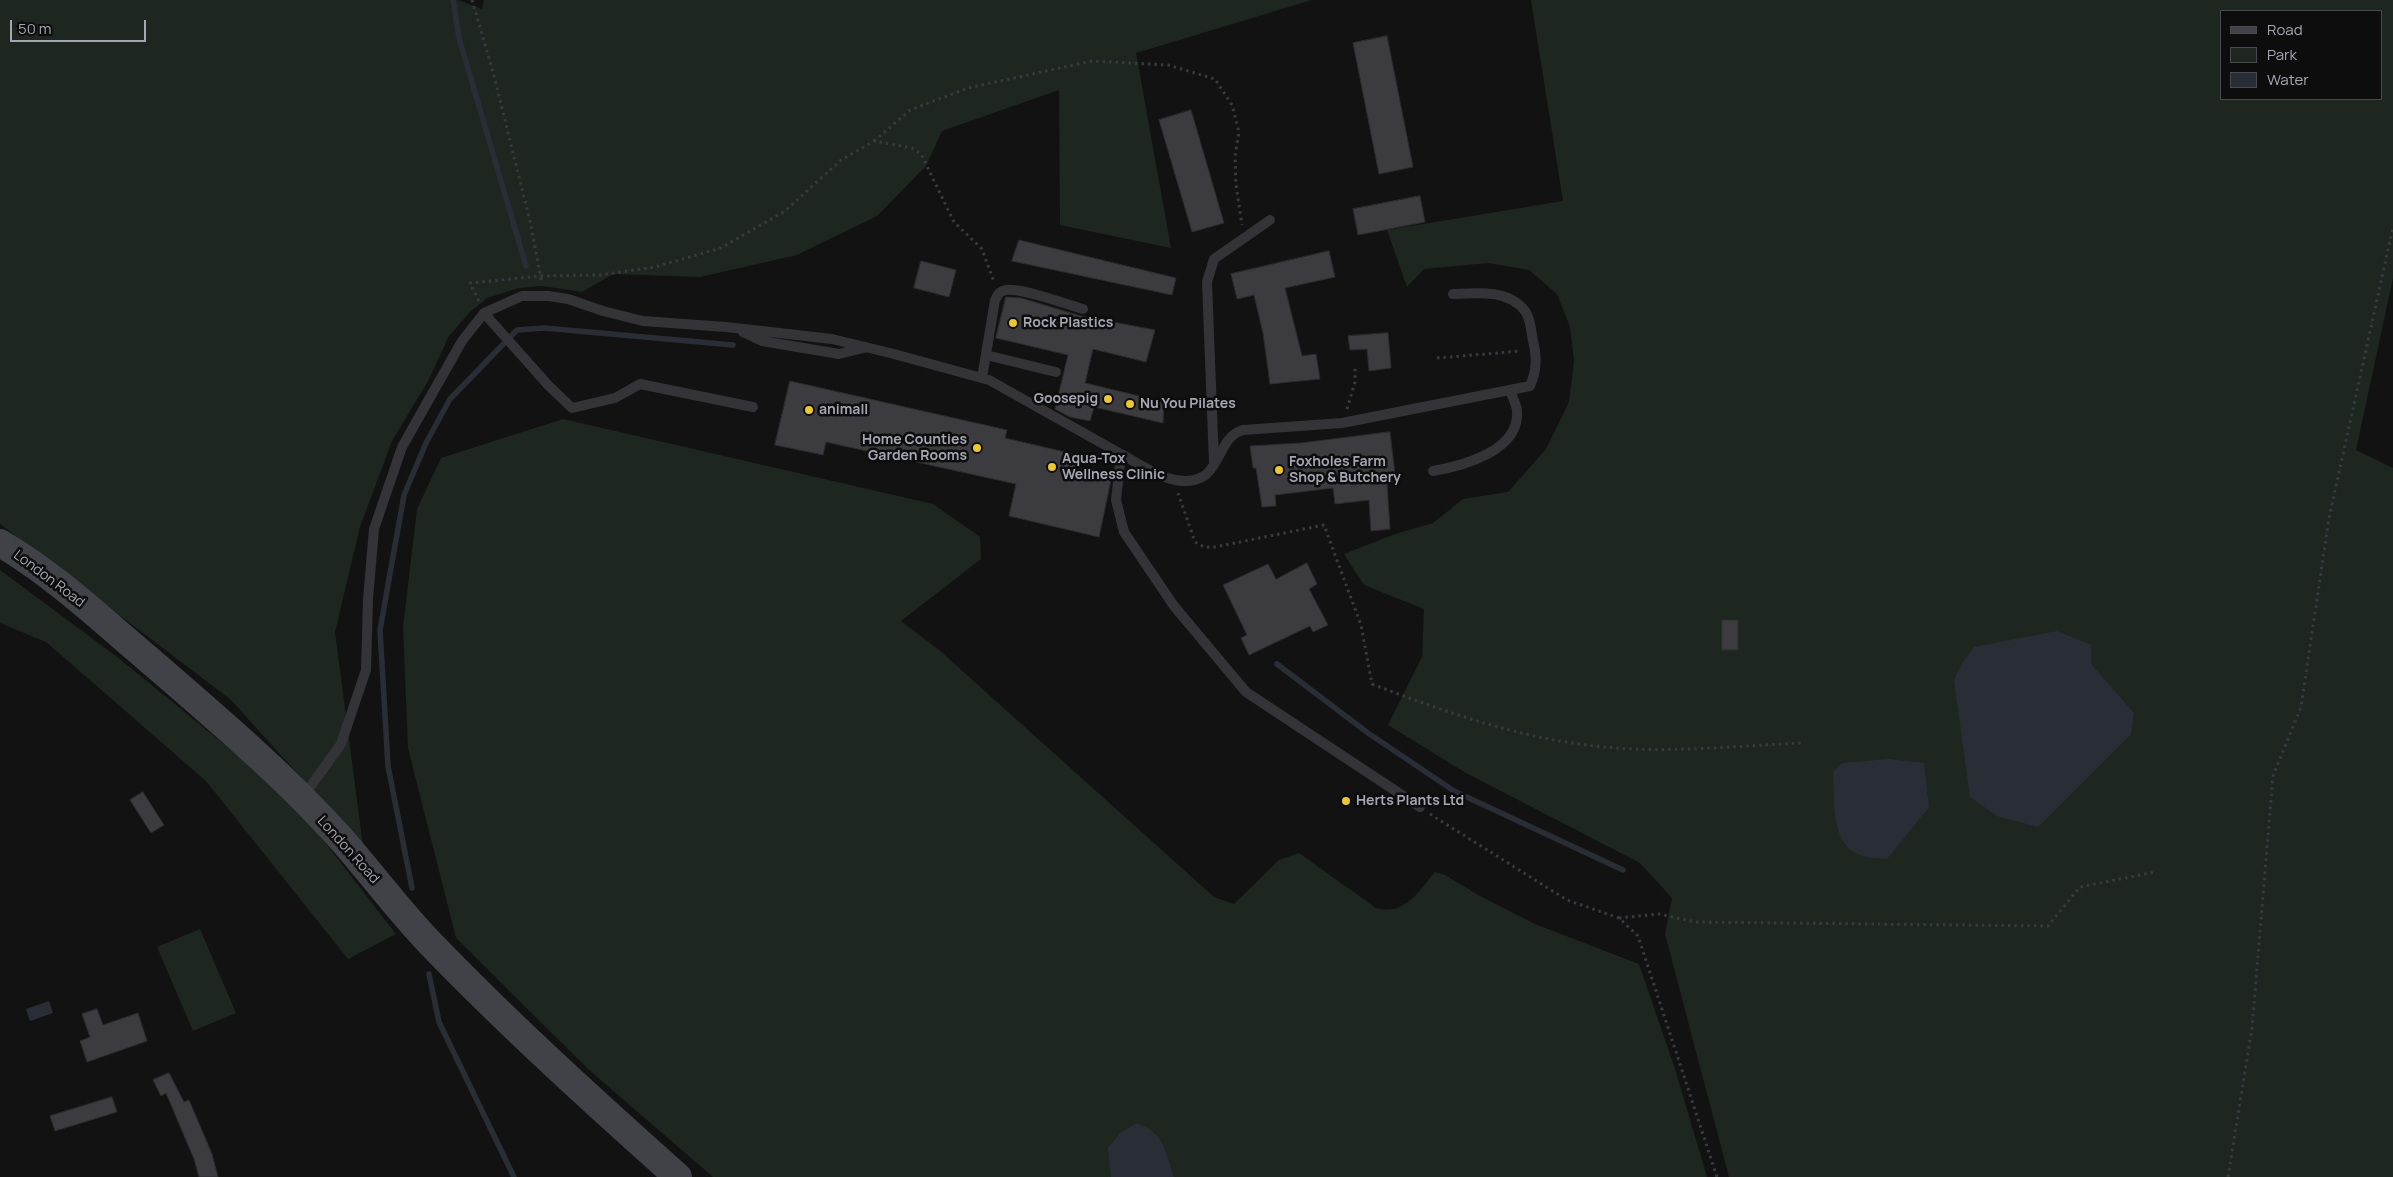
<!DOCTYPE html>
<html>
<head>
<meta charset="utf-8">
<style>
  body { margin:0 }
  #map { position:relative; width:2393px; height:1177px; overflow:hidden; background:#121213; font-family:Manrope,sans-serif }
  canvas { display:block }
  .legend { position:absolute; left:2220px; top:10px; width:162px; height:90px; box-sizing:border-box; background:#0d0d0e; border:1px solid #494a50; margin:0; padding:6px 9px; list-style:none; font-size:15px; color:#a4a6b3 }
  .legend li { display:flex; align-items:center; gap:10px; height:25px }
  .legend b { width:25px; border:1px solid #494a50 }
  .scale { position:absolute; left:10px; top:20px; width:136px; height:22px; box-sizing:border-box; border:2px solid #a4a6b3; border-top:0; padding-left:6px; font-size:15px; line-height:18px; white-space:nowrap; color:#a4a6b3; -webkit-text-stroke:4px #0d0d0e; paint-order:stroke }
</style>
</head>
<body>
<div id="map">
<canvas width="2393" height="1177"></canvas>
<ul class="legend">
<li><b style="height:6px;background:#414248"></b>Road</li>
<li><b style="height:14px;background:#1e2620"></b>Park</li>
<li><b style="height:14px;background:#292e36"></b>Water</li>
</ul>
<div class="scale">50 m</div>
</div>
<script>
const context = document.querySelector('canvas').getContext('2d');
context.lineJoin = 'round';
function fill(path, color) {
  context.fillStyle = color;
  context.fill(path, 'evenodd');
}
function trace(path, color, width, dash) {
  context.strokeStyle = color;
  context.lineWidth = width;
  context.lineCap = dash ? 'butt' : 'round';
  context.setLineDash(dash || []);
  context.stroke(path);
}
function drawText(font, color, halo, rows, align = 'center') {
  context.font = font + ' Manrope,sans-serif';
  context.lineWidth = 5;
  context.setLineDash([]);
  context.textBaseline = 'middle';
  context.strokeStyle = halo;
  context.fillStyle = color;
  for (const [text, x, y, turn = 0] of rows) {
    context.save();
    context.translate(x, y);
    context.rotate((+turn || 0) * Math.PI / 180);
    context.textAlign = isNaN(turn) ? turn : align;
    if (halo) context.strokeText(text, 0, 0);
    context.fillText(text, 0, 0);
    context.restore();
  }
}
const green = new Path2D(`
  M0 0H458L482 9 484 0H1312L1136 53 1171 248 1060 225 1059 90 942 131 926 166 877 216 797 255 700 277 613 274 582 292 542 286 519 288 487 298 469 313 449 336 428 381 392 441 360 527 335 632 363 846 231 700 0 524Z
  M1531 0H2393V278L2356 450 2393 468V1177H1729L1665 934 1672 898 1640 863 1466 773 1388 725 1422 657 1424 609 1364 585 1344 554 1395 534 1433 523 1463 499 1508 492 1546 449 1569 402 1574 361 1570 327 1557 294 1529 270 1488 263 1424 269 1407 287 1387 230 1563 201ZM2222 11H2382V99H2222Z
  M563 419 933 504 980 537 981 559 901 621 938 649 1214 897 1234 904 1279 860 1299 853 1376 908C1405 916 1418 892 1435 872L1445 875 1480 896 1535 924 1639 964 1675 1069 1707 1177H713L588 1069 456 938 408 748 403 627 417 509 441 458Z
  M0 570 116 656 241 758 313 827 396 934 348 959 206 781 46 642 0 623Z
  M200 929 236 1013 193 1031 157 947Z`);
const water = new Path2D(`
  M2057 631 2091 645V664L2134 713 2131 734 2038 827 1997 816 1970 797 1954 680 1963 662 1974 647Z
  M1889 759 1924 763 1929 807 1887 859C1879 858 1870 858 1863 856 1829 845 1835 801 1833 772L1842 763Z
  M49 1001 53 1013 30 1021 26 1009Z
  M1137 1123C1165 1134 1165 1151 1174 1177H1111L1108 1148 1120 1133Z`);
const stream = new Path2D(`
  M453 0 459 38 526 266
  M1277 664 1368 733 1454 791 1623 870
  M412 888 388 766 380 630 404 495 426 443 450 399 517 330 544 328 733 345
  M429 974 439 1022 514 1177`);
const building = new Path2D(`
  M1387 36 1413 167 1379 174 1353 43Z
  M1191 110 1224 223 1192 232 1159 120Z
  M1420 196 1425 222 1358 235 1353 209Z
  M1019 240 1176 278 1172 295 1012 261Z
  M1329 251 1335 277 1285 288 1302 356 1316 354 1320 379 1270 384 1263 333 1254 295 1237 299 1231 274Z
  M921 261 956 270 949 297 914 288Z
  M1006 297 1021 298 1081 316 1155 330 1146 362 1093 349 1085 383 1164 402 1163 423 1094 407 1090 421 1070 417 1055 409 1068 355 996 338Z
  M1388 333 1391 368 1369 371 1367 349 1350 350 1348 336Z
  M790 381 1007 430 1005 438 1082 456 1080 468 1112 475 1099 537 1009 516 1016 484 826 442 823 455 775 445Z
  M1390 432 1396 483 1387 484 1390 529 1371 531 1369 500 1335 504 1333 488 1275 495 1276 506 1262 507 1256 468H1253L1250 446 1301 443Z
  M1307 563 1317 584 1309 589 1328 625 1313 632 1310 626 1249 655 1241 638 1247 635 1223 585 1268 564 1276 579Z
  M1722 620H1738V650H1722Z
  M143 792 164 825 151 833 130 800Z
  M97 1009 103 1025 138 1013 147 1041 87 1062 80 1041 90 1037 82 1014Z
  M169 1073 184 1102 189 1100 212 1154 218 1177H199L194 1159 166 1093 161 1096 153 1080Z
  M112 1097 117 1112 55 1131 50 1116Z`);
const path = new Path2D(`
  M472 0 493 72 530 221 542 284
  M874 141 910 110 968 88 1092 61 1168 65 1215 79 1232 105 1239 132 1235 156 1236 185 1242 225
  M479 301 470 283 541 276 600 275 655 267 721 248 785 211 841 160 874 141 912 148 921 154 954 222 982 249 994 282
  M1437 358 1521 351
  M1347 409 1355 382V366
  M1178 493 1195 542 1204 547H1215L1324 525 1361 625 1372 684C1445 712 1516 737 1594 746 1662 754 1733 746 1802 743
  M1430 814 1567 900 1619 918 1638 936 1717 1177
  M1619 918 1659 914 1695 922 2048 926 2080 887 2155 872
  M2228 1177 2252 1028 2273 776 2301 707 2329 518 2393 227`);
const lane = new Path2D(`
  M484 313 548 385 572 408 615 398 640 384 753 407
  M743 332 762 341 839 354 864 348
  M986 355 1056 372
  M982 378 995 300C998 295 999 291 1006 290 1023 288 1065 304 1083 309
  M1121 454C1143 466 1178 492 1204 476 1211 472 1216 461 1220 454 1226 443 1230 434 1243 430L1342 423 1530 386C1537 370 1537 357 1533 341 1531 331 1531 319 1525 311 1509 289 1476 293 1453 294
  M1214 463 1207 282 1214 259 1270 220
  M1433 471C1462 466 1521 451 1517 410 1516 404 1512 397 1511 391
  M303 797 341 744 366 670 368 599 374 529 402 447 462 341 484 313 522 296H548L568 299 603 311 643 321 726 327 832 339 894 354 989 380 1121 454 1116 500 1124 532 1174 606 1246 692 1420 807`);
const secondary = new Path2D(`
  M0 543C53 574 100 618 147 658 214 716 283 774 342 840 372 874 399 911 430 943 509 1025 593 1101 678 1177`);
const markers = [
  [1013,323,5,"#eac733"],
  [1108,399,5,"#eac733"],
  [1130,404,5,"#eac733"],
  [809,410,5,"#eac733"],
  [977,448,5,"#eac733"],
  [1052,467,5,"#eac733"],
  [1279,470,5,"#eac733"],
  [1346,801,5,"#eac733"]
];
const poiNames = [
  ["Rock Plastics",1023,323],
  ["Goosepig",1098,399,"right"],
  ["Nu You Pilates",1140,404],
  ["animall",819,410],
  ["Home Counties",967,440,"right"],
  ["Garden Rooms",967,456,"right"],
  ["Aqua-Tox",1062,459],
  ["Wellness Clinic",1062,475],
  ["Foxholes Farm",1289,462],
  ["Shop & Butchery",1289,478],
  ["Herts Plants Ltd",1356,801]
];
const streetNames = [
  ["London Road",49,579,37],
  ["London Road",348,850,48]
];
fill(green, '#1e2620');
fill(water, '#292e36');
trace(stream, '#292e36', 5.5);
fill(building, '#3c3c40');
trace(building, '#2c2c2f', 1);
trace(path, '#393a3f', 3, [2.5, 4]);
trace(lane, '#333338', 10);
trace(secondary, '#414248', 28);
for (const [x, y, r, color] of markers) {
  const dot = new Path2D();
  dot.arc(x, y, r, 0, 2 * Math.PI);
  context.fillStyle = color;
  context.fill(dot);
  trace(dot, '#0d0d0e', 2);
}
drawText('bold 14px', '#a4a6b3', '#0d0d0e', poiNames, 'left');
drawText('14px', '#a4a6b3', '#0d0d0e', streetNames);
</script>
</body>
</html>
